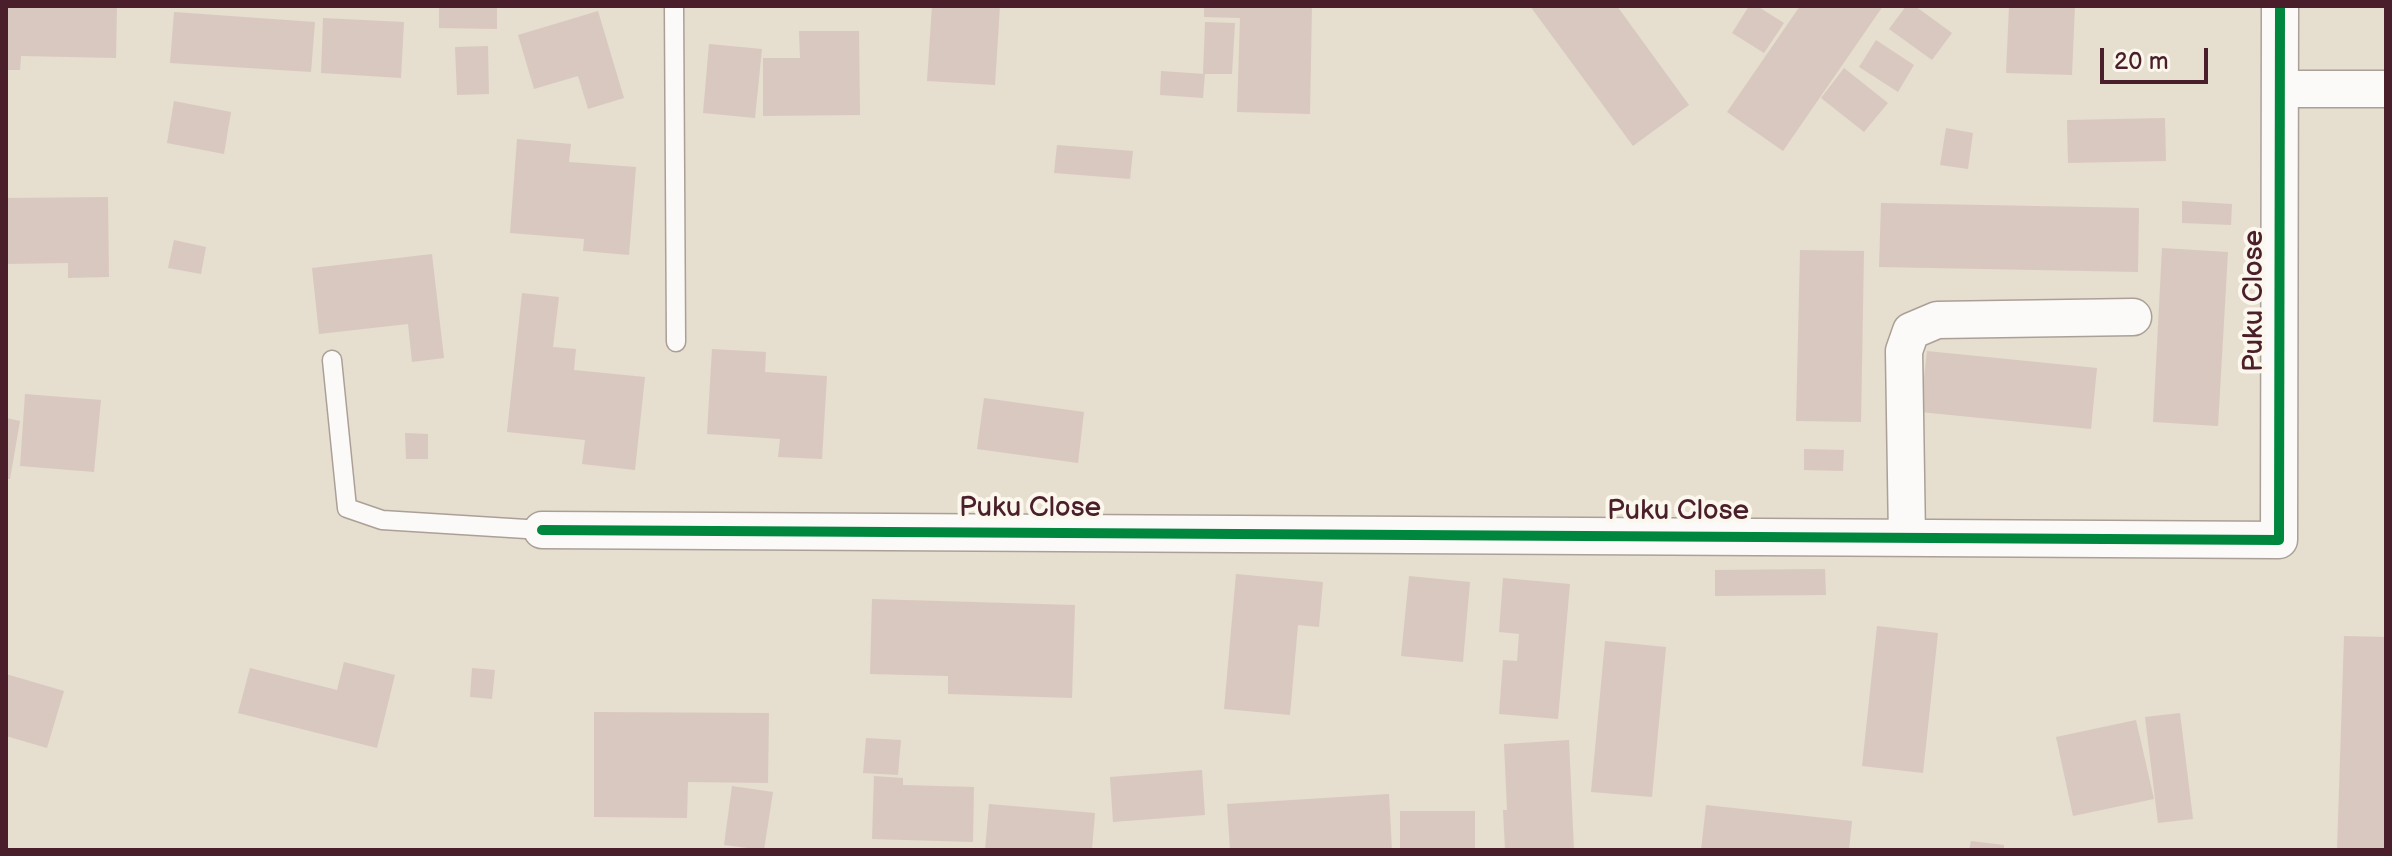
<!DOCTYPE html>
<html>
<head>
<meta charset="utf-8">
<style>
  body { margin:0 }
  #map { position:relative; width:2392px; height:856px; overflow:hidden; background:#e6dece; font-family:"Balsamiq Sans",sans-serif }
  canvas { display:block }
  .frame { position:absolute; inset:0; border:8px solid #4a1f2b; pointer-events:none }
  .scale { position:absolute; left:2100px; top:48px; width:108px; height:36px; box-sizing:border-box; border:4px solid #4a1f2b; border-top:0; padding-left:10px; font-size:24px; line-height:28px; white-space:nowrap; color:#4a1f2b; -webkit-text-stroke:6px #fbf7ec; paint-order:stroke }
</style>
</head>
<body>
<div id="map">
<canvas width="2392" height="856"></canvas>
<div class="frame"></div>
<div class="scale">20 m</div>
</div>
<script>
const context = document.querySelector('canvas').getContext('2d');
context.lineJoin = 'round';
function fill(path, color) {
  context.fillStyle = color;
  context.fill(path, 'evenodd');
}
function trace(path, color, width, dash) {
  context.strokeStyle = color;
  context.lineWidth = width;
  context.lineCap = dash ? 'butt' : 'round';
  context.setLineDash(dash || []);
  context.stroke(path);
}
function drawText(font, color, halo, rows, align = 'center') {
  context.font = font + ' "Balsamiq Sans",sans-serif';
  context.lineWidth = 8;
  context.setLineDash([]);
  context.textBaseline = 'middle';
  context.strokeStyle = halo;
  context.fillStyle = color;
  for (const [text, x, y, turn = 0] of rows) {
    context.save();
    context.translate(x, y);
    context.rotate((+turn || 0) * Math.PI / 180);
    context.textAlign = isNaN(turn) ? turn : align;
    if (halo) context.strokeText(text, 0, 0);
    context.fillText(text, 0, 0);
    context.restore();
  }
}
const building = new Path2D(`
  M6 6H117L116 58 21 56 20 70H6Z
  M439 6H497V29L439 28Z
  M932 6H1000L995 85 927 81Z
  M1204 6H1312L1310 114 1237 112 1240 18 1204 17Z
  M1530 6H1617L1689 105 1633 146Z
  M1749 6H1757L1784 23 1764 53 1732 33Z
  M1800 6H1883L1783 151 1727 112Z
  M1906 6H1915L1952 33 1932 60 1889 29Z
  M2009 6H2075L2072 75 2006 73Z
  M598 11 624 98 588 109 578 76 534 89 518 35Z
  M174 12 315 22 311 72 170 63Z
  M323 18 404 22 401 78 321 73Z
  M1205 22 1235 23 1232 74H1203Z
  M799 31H859L860 115 763 116V58H800Z
  M1876 40 1914 65 1898 92 1859 67Z
  M709 44 762 49 755 118 703 113Z
  M488 46 489 94 457 95 455 47Z
  M1844 68 1888 103 1864 132 1821 98Z
  M1161 71 1205 74 1203 98 1160 95Z
  M174 101 231 112 224 154 167 143Z
  M2165 118 2166 161 2068 163 2067 120Z
  M1946 128 1973 133 1968 169 1940 165Z
  M517 139 571 144 569 162 636 167 629 255 583 251 584 239 510 233Z
  M1057 145 1133 151 1130 179 1054 173Z
  M108 197 109 277 68 278V263L6 264V198Z
  M2182 201 2232 204 2231 225 2182 223Z
  M1881 203 2139 208 2138 272 1879 267Z
  M174 240 206 247 201 274 168 268Z
  M2162 248 2228 252 2218 426 2153 422Z
  M1800 250 1864 251 1861 422 1796 421Z
  M432 254 444 358 412 362 408 324 319 334 312 268Z
  M522 293 559 297 553 347 576 349 574 370 645 377 635 470 582 464 585 440 507 432Z
  M712 349 766 352 765 372 827 376 822 459 778 457 780 439 707 434Z
  M1927 351 2097 368 2091 429 1920 412Z
  M25 394 101 400 94 472 20 466Z
  M984 398 1084 412 1078 463 977 449Z
  M6 418 20 421 10 479H6Z
  M405 433 428 434V459H406Z
  M1804 449 1844 450 1843 471 1804 470Z
  M1825 569 1826 595 1715 596V570Z
  M1236 574 1323 582 1319 627 1298 625 1290 715 1224 709Z
  M1409 576 1470 582 1463 662 1401 656Z
  M1503 578 1570 584 1558 719 1499 714 1503 660 1517 661 1519 634 1499 632Z
  M872 599 1075 605 1072 698 948 694V676L870 674Z
  M1877 626 1938 633 1923 773 1862 766Z
  M2344 636 2386 637V850H2337Z
  M1605 641 1666 647 1652 797 1591 792Z
  M344 662 395 675 377 748 238 713 250 668 337 690Z
  M472 668 495 670 492 699 470 697Z
  M6 674 64 691 47 748 6 736Z
  M594 712 769 713 768 783 688 782 687 818 594 817Z
  M2180 713 2193 819 2158 823 2145 717Z
  M2136 720 2154 799 2073 816 2056 737Z
  M866 738 901 740 898 775 863 773Z
  M1569 740 1574 850H1505L1503 810H1507L1504 744Z
  M1202 770 1205 815 1113 822 1110 777Z
  M874 776 903 778V785L974 787 973 842 872 839Z
  M732 786 773 792 764 850 724 845Z
  M1389 794 1392 850H1230L1227 804Z
  M989 804 1095 813 1092 850H985Z
  M1706 805 1852 821 1849 850H1701Z
  M1400 811H1475V850H1400Z
  M1971 841 2004 845V850H1969Z`);
const service = new Path2D(`
  M674 6 676 342
  M332 360 347 508 382 520 542 530`);
const minor = new Path2D(`
  M2280 89H2386
  M542 530 2279 540 2280 6
  M1907 538 1904 351 1911 331 1937 320 2133 317`);
const cycleway = new Path2D(`
  M542 530 2279 540 2280 6`);
const streetNames = [
  ["Puku Close",2255,301,-90],
  ["Puku Close",1030,509],
  ["Puku Close",1678,512]
];
fill(building, '#d9c8bf');
trace(service, '#aaa098', 21);
trace(minor, '#aaa098', 39);
trace(service, '#fbfaf8', 18);
trace(minor, '#fbfaf8', 36);
trace(cycleway, '#00873e', 10);
drawText('28px', '#4a1f2b', '#fbf7ec', streetNames);
</script>
</body>
</html>
